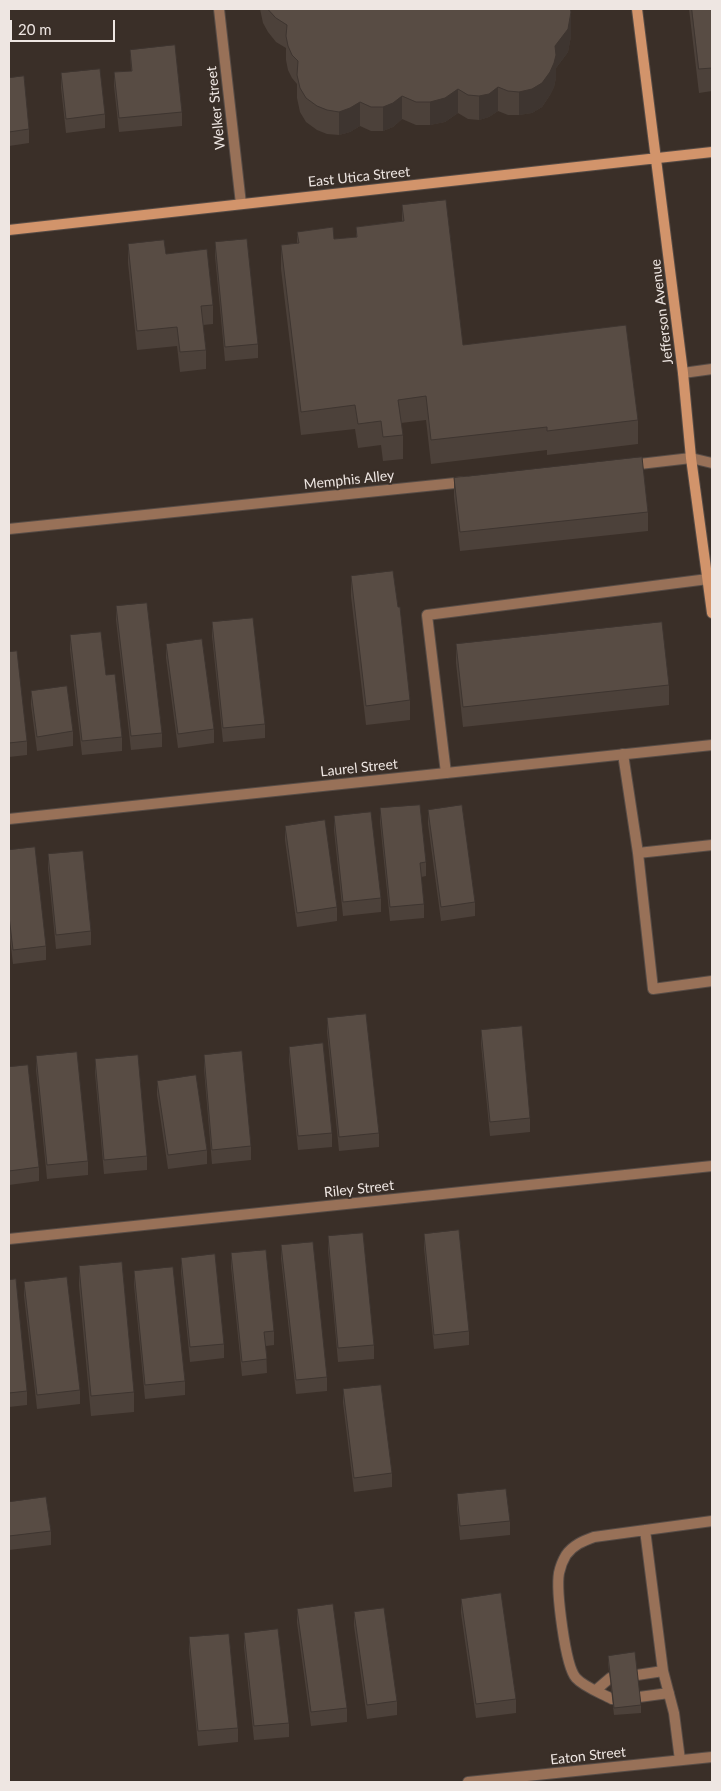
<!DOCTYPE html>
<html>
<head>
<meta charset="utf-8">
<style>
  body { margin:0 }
  #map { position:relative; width:721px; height:1791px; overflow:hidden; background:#3a2f28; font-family:Lato,sans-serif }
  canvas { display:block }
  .frame { position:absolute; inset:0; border:10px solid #eee6e2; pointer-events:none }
  .scale { position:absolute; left:10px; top:20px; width:105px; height:22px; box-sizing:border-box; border:2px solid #eee6e2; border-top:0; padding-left:6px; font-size:15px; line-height:18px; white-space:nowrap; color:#eee6e2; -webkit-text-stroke:4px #3a2f28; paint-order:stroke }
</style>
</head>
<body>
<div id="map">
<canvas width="721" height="1791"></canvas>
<div class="frame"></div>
<div class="scale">20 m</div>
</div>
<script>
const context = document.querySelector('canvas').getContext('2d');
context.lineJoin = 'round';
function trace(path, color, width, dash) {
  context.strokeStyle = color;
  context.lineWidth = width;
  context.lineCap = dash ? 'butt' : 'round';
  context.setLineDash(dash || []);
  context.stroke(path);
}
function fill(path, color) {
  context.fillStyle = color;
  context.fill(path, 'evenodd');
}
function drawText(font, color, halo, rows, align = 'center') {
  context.font = font + ' Lato,sans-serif';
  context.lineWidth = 4;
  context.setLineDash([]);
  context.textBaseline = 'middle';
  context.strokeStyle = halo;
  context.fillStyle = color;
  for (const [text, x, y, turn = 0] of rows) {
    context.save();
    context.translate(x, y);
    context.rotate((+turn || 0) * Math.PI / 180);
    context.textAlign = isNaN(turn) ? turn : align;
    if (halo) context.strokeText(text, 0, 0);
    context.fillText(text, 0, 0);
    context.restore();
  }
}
const lane = new Path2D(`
  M683 373 712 369
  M691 458 712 463
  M623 754 638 853 653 989 712 981
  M446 773 427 615 708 579
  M638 853 712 845
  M645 1530 663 1671 674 1713 680 1760
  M637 1675 663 1671
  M596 1690 610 1678
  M639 1697 669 1693
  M612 1699C601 1693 584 1687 576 1678 565 1666 556 1590 559 1573 560 1568 563 1560 566 1555 573 1545 583 1541 594 1537L712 1521`);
const street = new Path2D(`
  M219 9 241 204
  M631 465 691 458
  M9 529 465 482
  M9 819 712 745
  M9 1239 712 1166
  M468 1782 712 1757`);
const secondary = new Path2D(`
  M637 9 683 373 691 458 712 613
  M9 230 712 152`);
const wall = new Path2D(`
  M260 9H570L571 36 568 52 556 68V78L554 87 550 95 542 107 532 113 519 115H508L498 111 489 117 479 120 468 119 458 113 445 122 430 125H416L402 119 393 127 383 131H371L360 126 350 132 339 135 327 134 317 130 306 122 300 112 297 98V84L292 78 288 70 286 60V48L276 42 268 32 263 23Z
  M689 9H712V91L699 93Z
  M130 50 182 112V126L119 132 114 86V72L131 71Z
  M61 73 105 114V128L66 133 61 88Z
  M9 78 29 129V143L9 146Z
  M402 205 463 345 638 420V444L547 455V450L431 464 426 420 401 423 403 435V459L383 461 381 445 358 448 355 429 301 435 281 269V245L297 243V232L334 239 356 237V227L402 221Z
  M215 242 258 344V358L225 361 215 256Z
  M128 244 166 254 213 305V324L203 325 206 350V369L180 372 177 346 137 350 128 263Z
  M454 478 648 512V531L460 551 454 497Z
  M351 576 410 700V720L366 725 351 596Z
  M116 606 162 733V747L131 750 116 620Z
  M212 622 265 724V738L223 742 212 636Z
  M70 635 106 675 122 737V751L82 755 70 650Z
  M166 644 214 729V743L178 748 166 658Z
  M456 644 669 685V705L463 727 456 663Z
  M9 652 27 741V755L9 757Z
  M31 691 73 731V746L37 751 31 705Z
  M380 808 426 862V876L421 877 424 904V918L390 921 380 822Z
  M428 810 475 902V916L441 921 428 824Z
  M334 816 381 898V912L343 916 334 830Z
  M285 826 337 907V921L297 927 285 840Z
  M9 850 46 946V960L13 964 9 930Z
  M48 854 91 931V945L56 949 48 868Z
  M327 1018 379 1133V1147L339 1151 327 1032Z
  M481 1030 530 1118V1132L490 1136 481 1044Z
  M289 1047 332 1133V1147L298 1150 289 1061Z
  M204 1055 251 1146V1160L212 1164 204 1069Z
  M36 1056 88 1161V1175L47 1179 36 1070Z
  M95 1059 147 1156V1170L104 1174 95 1073Z
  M9 1067 39 1167V1181L9 1185Z
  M157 1081 207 1150V1164L168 1169 157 1095Z
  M424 1234 469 1331V1345L434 1349 424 1248Z
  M328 1236 374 1345V1359L338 1362 328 1250Z
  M281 1245 327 1377V1391L296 1394 281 1259Z
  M231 1253 274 1331V1345L266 1346 267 1373 242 1376 231 1267Z
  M181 1258 224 1344V1358L190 1362 181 1272Z
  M79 1266 134 1392V1412L91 1416 79 1286Z
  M134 1271 185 1381V1395L145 1399 134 1285Z
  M9 1280 27 1391V1405L9 1407Z
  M24 1282 80 1390V1404L37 1409 24 1296Z
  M343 1389 392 1473V1487L354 1492 343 1403Z
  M457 1494 510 1521V1535L460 1540 457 1508Z
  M9 1502 51 1531V1545L9 1550Z
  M461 1599 516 1699V1713L476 1718 461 1613Z
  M297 1609 347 1708V1722L311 1726 297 1623Z
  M354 1612 397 1701V1715L367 1719 354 1626Z
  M244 1633 289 1723V1737L254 1740 244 1647Z
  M189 1637 238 1728V1742L198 1746 189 1651Z
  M608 1656 641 1705V1713L614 1715 608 1663Z`);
const shadedWall = new Path2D(`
  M571 12V36L568 52 556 68V78L554 87 550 95 542 107 532 113 519 115V92L555 46Z
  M498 87V111L489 117 479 120V96Z
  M458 89V113L445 122 430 125V102Z
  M402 96V119L393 127 383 131V107Z
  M360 102V126L350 132 339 135V112Z`);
const building = new Path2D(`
  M268 9H570L571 12 568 29 555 46 556 55 554 63 550 72 542 83 532 89 519 92 508 91 498 87 489 94 479 96 468 95 458 89 445 98 430 102H416L402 96 393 103 383 107H371L360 102 350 108 339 112 327 110 317 106 306 98 300 88 297 75 298 61 292 55 288 46 286 36 287 25 276 18Z
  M692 9H712V68L699 69Z
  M175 45 182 112 119 118 114 72 132 71 130 50Z
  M100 69 105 114 66 119 61 73Z
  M24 76 29 129 9 132V78Z
  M446 200 463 345 626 325 638 420 547 431V427L431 440 426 396 398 400 403 435 383 437 381 421 358 424 355 405 301 412 281 245 299 243 297 232 333 227 334 239 357 237 356 227 404 221 402 205Z
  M247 239 258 344 225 347 215 242Z
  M164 240 166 254 207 249 213 305 201 306 206 350 180 352 177 327 137 331 128 244Z
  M642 457 648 512 460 532 454 478Z
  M393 571 398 607H400L410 700 366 706 351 576Z
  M147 603 162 733 131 736 116 606Z
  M253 618 265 724 223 728 212 622Z
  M662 622 669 685 463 707 456 644Z
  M101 632 106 675 115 674 122 737 82 741 70 635Z
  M202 639 214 729 178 734 166 644Z
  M17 651 27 741 9 743V652Z
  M67 686 73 731 37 737 31 691Z
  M420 805 426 862 420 863 424 904 390 907 380 808Z
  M462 805 475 902 441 907 428 810Z
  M371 812 381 898 343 902 334 816Z
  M325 820 337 907 297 913 285 826Z
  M35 847 46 946 13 950 9 916V850Z
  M83 851 91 931 56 935 48 854Z
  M366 1014 379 1133 339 1137 327 1018Z
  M522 1026 530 1118 490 1122 481 1030Z
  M323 1043 332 1133 298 1136 289 1047Z
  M242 1051 251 1146 212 1150 204 1055Z
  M77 1052 88 1161 47 1165 36 1056Z
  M138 1055 147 1156 104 1160 95 1059Z
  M28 1065 39 1167 9 1171V1067Z
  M196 1075 207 1150 168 1155 157 1081Z
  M459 1230 469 1331 434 1335 424 1234Z
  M363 1233 374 1345 338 1348 328 1236Z
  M313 1242 327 1377 296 1380 281 1245Z
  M266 1250 274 1331 264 1332 267 1359 242 1362 231 1253Z
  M215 1254 224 1344 190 1347 181 1258Z
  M122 1262 134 1392 91 1396 79 1266Z
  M173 1267 185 1381 145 1385 134 1271Z
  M67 1277 80 1390 37 1395 24 1282Z
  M16 1279 27 1391 9 1393V1280Z
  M381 1385 392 1473 354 1478 343 1389Z
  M506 1489 510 1521 460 1526 457 1494Z
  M46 1497 51 1531 9 1536V1502Z
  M501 1593 516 1699 476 1704 461 1599Z
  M333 1604 347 1708 311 1712 297 1609Z
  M384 1608 397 1701 367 1705 354 1612Z
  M278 1629 289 1723 254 1726 244 1633Z
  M229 1634 238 1728 198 1731 189 1637Z
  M635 1652 641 1705 614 1708 608 1656Z`);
const streetNames = [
  ["Welker Street",216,108,-96],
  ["East Utica Street",359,177,-6],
  ["Jefferson Avenue",662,312,-97],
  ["Memphis Alley",349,480,-6],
  ["Laurel Street",359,768,-6],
  ["Riley Street",359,1189,-6],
  ["Eaton Street",588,1756,-6]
];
trace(lane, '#574c46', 12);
trace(street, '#574c46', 12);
trace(secondary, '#574c46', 12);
trace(lane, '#987158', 10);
trace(street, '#987158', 10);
trace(secondary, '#d2946b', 10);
fill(wall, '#4c413a');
fill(shadedWall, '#3e3530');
fill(building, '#584c44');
trace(building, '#3e3530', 1);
drawText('14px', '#eee6e2', '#3a2f28', streetNames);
</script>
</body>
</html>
